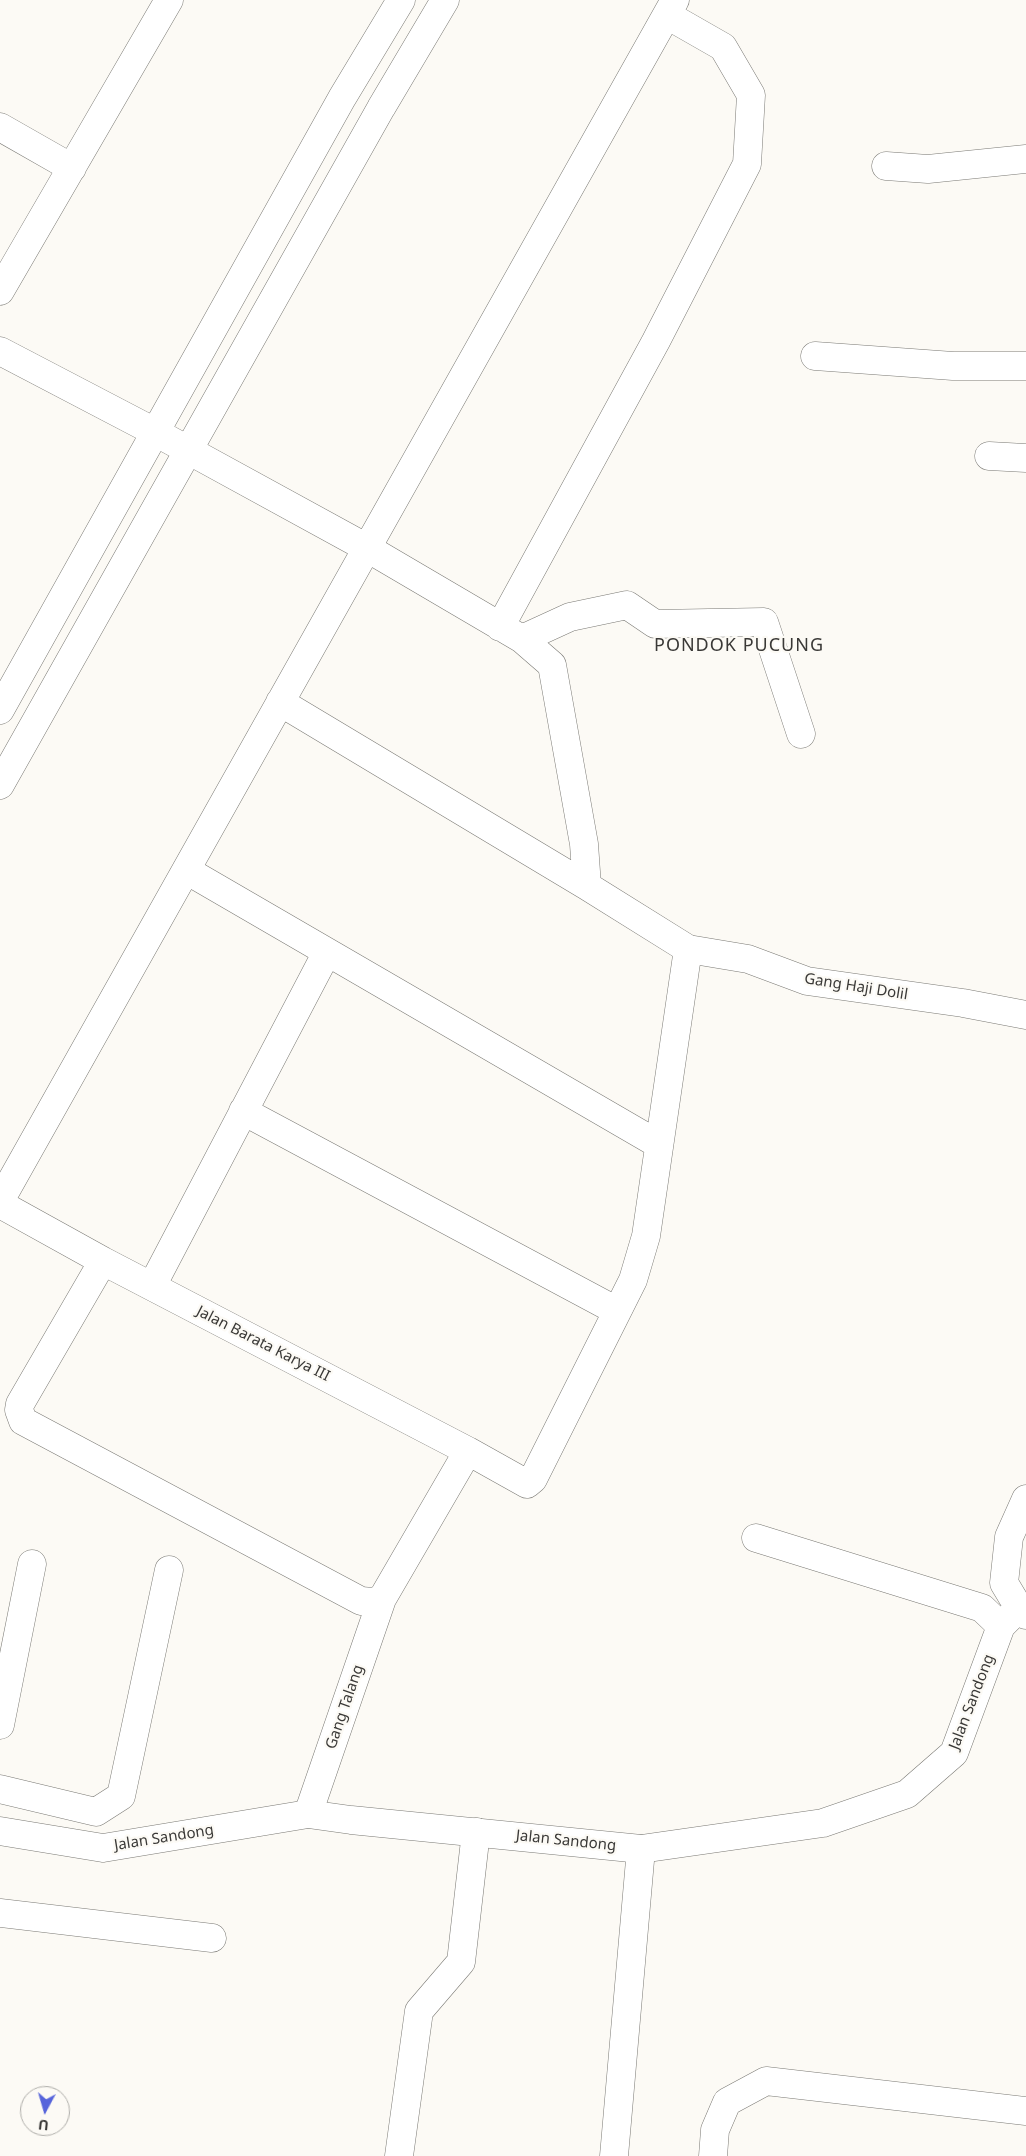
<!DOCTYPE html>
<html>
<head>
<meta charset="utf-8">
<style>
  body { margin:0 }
  #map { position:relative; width:1026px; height:2156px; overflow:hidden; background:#fcfaf5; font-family:"Noto Sans",sans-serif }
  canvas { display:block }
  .north { position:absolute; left:20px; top:2086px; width:50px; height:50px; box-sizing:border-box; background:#fcfaf5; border:1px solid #aeada9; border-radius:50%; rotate:186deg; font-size:14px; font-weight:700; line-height:20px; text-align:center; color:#3a3937 }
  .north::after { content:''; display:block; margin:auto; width:18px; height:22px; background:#5664db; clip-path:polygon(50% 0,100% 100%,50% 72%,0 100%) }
</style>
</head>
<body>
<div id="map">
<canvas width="1026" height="2156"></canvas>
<div class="north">U</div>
</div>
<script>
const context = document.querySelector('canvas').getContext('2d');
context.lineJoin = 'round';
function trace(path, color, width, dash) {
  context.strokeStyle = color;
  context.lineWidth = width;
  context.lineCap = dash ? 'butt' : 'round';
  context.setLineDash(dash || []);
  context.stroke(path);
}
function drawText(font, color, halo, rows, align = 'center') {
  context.font = font + ' "Noto Sans",sans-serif';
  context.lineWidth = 4.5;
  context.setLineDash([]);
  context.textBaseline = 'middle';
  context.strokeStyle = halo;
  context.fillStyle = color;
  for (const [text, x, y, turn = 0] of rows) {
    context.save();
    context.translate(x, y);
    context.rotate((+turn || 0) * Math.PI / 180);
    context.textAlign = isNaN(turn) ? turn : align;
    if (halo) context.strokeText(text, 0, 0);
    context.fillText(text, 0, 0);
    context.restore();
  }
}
const minor = new Path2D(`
  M0 127 72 168
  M886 166 928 169 1026 159
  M0 291 169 0
  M0 351 155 432 367 548 522 639 552 665 584 844 587 886
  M815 356 953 366H1026
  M989 456 1026 458
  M500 627 656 341 747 164 751 95 723 47 667 15
  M522 639 570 617 627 605 655 624 764 622 801 734
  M280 702 587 886 688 949 748 959 807 981 963 1003 1026 1015
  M0 710 342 98 401 0
  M0 785 381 108 445 0
  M186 870 658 1144
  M243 1111 617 1311
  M0 1201 675 0
  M0 1204 103 1261 468 1451 527 1484 533 1479 633 1280 646 1236 688 949
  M103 1261 20 1404 19 1410 23 1421 361 1601 373 1602 382 1599
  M152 1286 327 952
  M756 1538 982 1608 1001 1626
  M0 1725 32 1564
  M0 1789 96 1812 121 1796 169 1570
  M308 1814 382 1599 468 1451
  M0 1913 212 1938
  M399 2156 419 2011 461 1962 476 1832
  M614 2156 641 1849
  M713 2156 715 2130 727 2102 766 2081 1026 2111`);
const tertiary = new Path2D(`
  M1026 1499 1009 1537 1004 1583 1019 1608 1026 1615
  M0 1831 103 1848 308 1814 351 1820 641 1849 823 1823 907 1794 954 1753 1001 1626 1019 1608`);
const streetNames = [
  ["Gang Haji Dolil",856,987,9],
  ["Jalan Barata Karya III",263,1344,27],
  ["Jalan Sandong",972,1702,-69],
  ["Gang Talang",345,1707,-71],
  ["Jalan Sandong",164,1838,-9],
  ["Jalan Sandong",566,1841,6]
];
const quarterNames = [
  ["PONDOK PUCUNG",739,646]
];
trace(minor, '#7a7974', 29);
trace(tertiary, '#7a7974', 29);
trace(minor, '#fff', 28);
trace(tertiary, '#fff', 28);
drawText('15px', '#3a3937', '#fcfaf5', streetNames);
context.letterSpacing = '1px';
drawText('18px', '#3a3937', '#fcfaf5', quarterNames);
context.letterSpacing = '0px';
</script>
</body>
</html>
